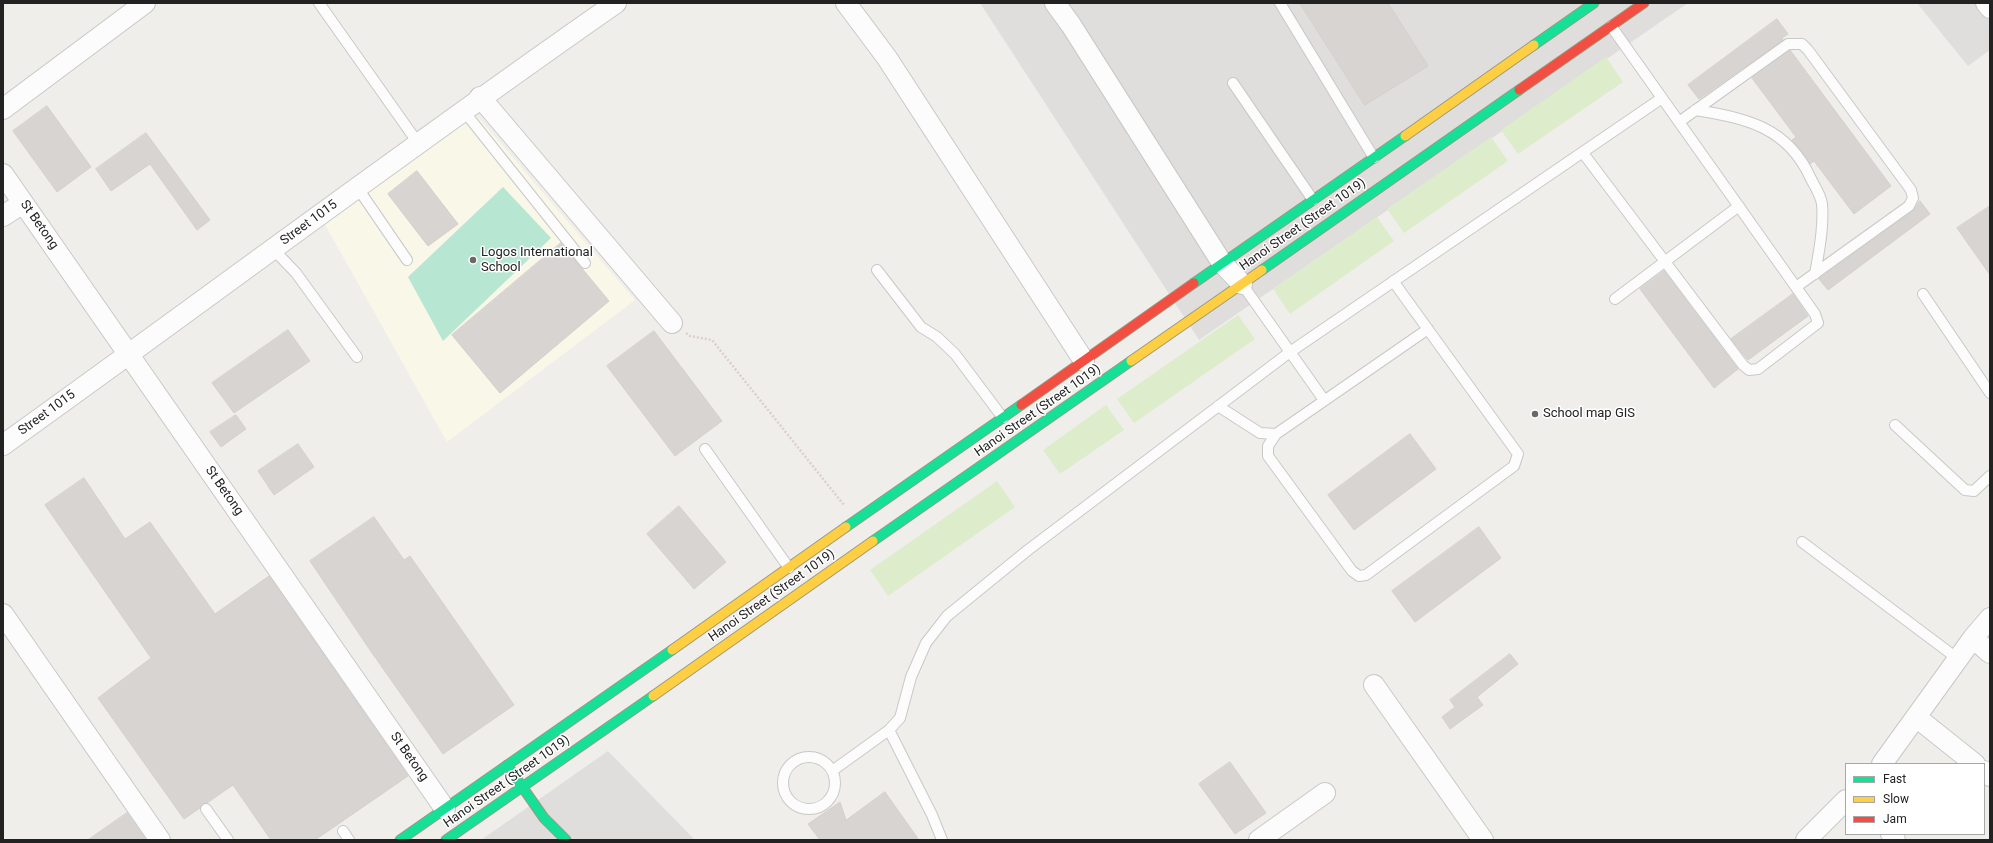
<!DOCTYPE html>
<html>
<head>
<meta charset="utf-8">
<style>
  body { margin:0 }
  #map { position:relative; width:1993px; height:843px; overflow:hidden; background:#f0eeeb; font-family:Roboto,sans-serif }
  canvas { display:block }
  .frame { position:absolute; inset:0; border:4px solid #222; pointer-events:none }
  .legend { position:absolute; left:1845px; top:763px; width:140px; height:72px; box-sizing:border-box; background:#fff; border:1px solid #a7a7a7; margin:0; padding:5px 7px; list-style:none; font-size:12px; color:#222 }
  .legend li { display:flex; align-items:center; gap:8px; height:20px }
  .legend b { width:20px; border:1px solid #a7a7a7 }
</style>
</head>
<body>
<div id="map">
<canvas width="1993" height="843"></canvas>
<div class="frame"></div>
<ul class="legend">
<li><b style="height:5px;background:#16e098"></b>Fast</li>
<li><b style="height:5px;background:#ffcf43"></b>Slow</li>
<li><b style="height:5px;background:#f24e42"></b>Jam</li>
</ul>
</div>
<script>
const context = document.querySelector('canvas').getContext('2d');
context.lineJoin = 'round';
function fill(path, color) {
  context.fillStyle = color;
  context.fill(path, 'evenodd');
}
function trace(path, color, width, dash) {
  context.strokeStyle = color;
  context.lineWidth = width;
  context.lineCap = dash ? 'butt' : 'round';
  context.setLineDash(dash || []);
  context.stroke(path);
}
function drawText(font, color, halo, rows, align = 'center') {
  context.font = font + ' Roboto,sans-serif';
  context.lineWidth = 3;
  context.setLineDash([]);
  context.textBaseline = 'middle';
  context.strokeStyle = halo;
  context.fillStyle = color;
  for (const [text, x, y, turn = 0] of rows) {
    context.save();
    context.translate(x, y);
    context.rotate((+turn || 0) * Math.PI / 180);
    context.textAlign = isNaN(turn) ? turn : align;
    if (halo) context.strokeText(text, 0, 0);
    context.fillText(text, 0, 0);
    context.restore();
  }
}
const residential = new Path2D(`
  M980 3H1688L1199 340Z
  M1917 3H1990V50L1968 66Z
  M608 751 695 840H481Z`);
const education = new Path2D(`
  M473 111 635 300 447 442 323 221Z`);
const grass = new Path2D(`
  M1606 57 1623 82 1518 154 1501 130Z
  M1491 137 1508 161 1404 233 1387 209Z
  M1377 217 1394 241 1290 314 1273 289Z
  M1238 315 1255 339 1134 423 1117 399Z
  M1106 405 1124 430 1060 474 1043 450Z
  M997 481 1015 507 888 596 870 570Z`);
const pitch = new Path2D(`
  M503 187 551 238 443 341 408 277Z`);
const building = new Path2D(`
  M1300 3H1388L1428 66 1365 105Z
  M1777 19 1788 34 1782 38 1783 40 1699 99 1688 85Z
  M1790 50 1891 186 1854 214 1814 161 1810 164 1792 140 1796 137 1752 78Z
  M47 106 91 167 57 192 13 131Z
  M146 133 210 220 197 230 150 164 111 191 96 169Z
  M417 171 458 224 428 246 388 194Z
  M1920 201 1930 214 1828 290 1819 279 1820 278 1913 211Z
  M1990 206V275L1957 228Z
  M561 243 609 301 500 393 452 335Z
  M1664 271 1738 369 1714 388 1640 289Z
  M1793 294 1808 316 1748 360 1731 339Z
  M288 330 310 361 234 413 212 383Z
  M654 331 722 421 675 456 607 366Z
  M236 415 246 429 221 447 210 432Z
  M1410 434 1436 469 1354 530 1328 495Z
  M298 444 314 467 274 495 258 471Z
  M84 478 125 539 150 522 215 614 269 576 408 776 315 840H271L233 785 207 803 203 804 200 808 184 819 98 698 151 658 45 505Z
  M679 506 726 562 694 589 647 534Z
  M374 517 404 560 410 556 514 705 443 754 370 650 310 561Z
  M1479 527 1501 558 1415 622 1392 591Z
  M1510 654 1518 664 1477 697 1483 705 1450 729 1442 717 1455 707 1450 700Z
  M1230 762 1266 813 1235 834 1199 784Z
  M885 792 919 840H820L808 824 840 802 846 820Z
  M127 813 146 840H88Z`);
const path = new Path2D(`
  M686 333 690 336 712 340 844 505`);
const lane = new Path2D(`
  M319 3 418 143
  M1280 3 1374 158
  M1233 83 1313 200
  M463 110 585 263
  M1695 110C1746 118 1788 127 1811 179 1815 186 1821 196 1822 204 1824 227 1819 251 1815 274
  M1679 122 1788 44H1802L1808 50 1911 190 1913 198 1909 206 1796 287
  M1583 153 1743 365 1749 370 1758 369 1818 323 1815 314 1611 26
  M357 187 407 260
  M273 249 296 273 357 357
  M877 270 921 327 937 337 955 354 1003 418
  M1393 281 1518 454 1514 466 1366 575 1359 576 1352 571 1268 456V446L1276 434 1428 329
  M1242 284 1324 400
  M1923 294 1990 393
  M1615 299 1739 206
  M1218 406 1260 433 1276 434
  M1895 425 1965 490 1974 491 1990 476
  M705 449 789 568
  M1802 542 1958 659
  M889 730 932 815 942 840
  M783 783a26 26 0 1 1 52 0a26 26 0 1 1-52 0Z
  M832 771 889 730 900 718 911 677 926 643 947 616 1028 550 1290 352 1662 98
  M206 809 228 840
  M343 831 349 840`);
const street = new Path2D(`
  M846 3 887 58 1084 361
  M1055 3 1071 25 1222 263 1242 284
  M1986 3 1990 8
  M480 97 672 323
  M3 109 145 3
  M3 174 445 809
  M3 216 23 203
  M3 445C208 298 409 147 616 3
  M3 614 160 840
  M1973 638 1990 653
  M1374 685 1483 840
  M1916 717 1975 764
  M1882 764 1973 638 1990 618
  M1984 771 1990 776
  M1891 834 1895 840
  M1259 840 1325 793
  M1806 840 1846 800`);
const fast = new Path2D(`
  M1534 45 1594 3
  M1262 270 1519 90
  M1194 283 1405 136
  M846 527 1021 405
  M873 541 1131 361
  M507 765 544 818 566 840
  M400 840 672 650
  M446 840 653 696`);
const slow = new Path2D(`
  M1405 136 1534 45
  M1131 361 1262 270
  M672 650 846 527
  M653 696 873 541`);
const jam = new Path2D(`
  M1519 90 1644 3
  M1021 405 1194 283`);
const markers = [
  [473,260,4,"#6a6968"],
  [1535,414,4,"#6a6968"]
];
const streetNames = [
  ["Street 1015",309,223,-36],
  ["St Betong",39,225,55],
  ["Hanoi Street (Street 1019)",1303,225,-35],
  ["Hanoi Street (Street 1019)",1038,411,-35],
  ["Street 1015",47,413,-36],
  ["St Betong",224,491,55],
  ["Hanoi Street (Street 1019)",772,596,-35],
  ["St Betong",409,757,55],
  ["Hanoi Street (Street 1019)",507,782,-35]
];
const poiNames = [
  ["Logos International",481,253],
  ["School",481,268],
  ["School map GIS",1543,414]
];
fill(residential, '#dfdedc');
fill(education, '#f8f7e8');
fill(grass, '#ddeccb');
fill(pitch, '#b7e6d2');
fill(building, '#d7d4d2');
trace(building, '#d3d0cc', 1);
trace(lane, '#c9c8c7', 12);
trace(street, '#c9c8c7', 22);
trace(fast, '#999a82', 11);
trace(slow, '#999a82', 11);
trace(jam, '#999a82', 11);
trace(path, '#dccecd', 2.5, [2, 2]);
trace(lane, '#fdfcfc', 10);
trace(street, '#fdfcfc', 20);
trace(fast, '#16e098', 9);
trace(slow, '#ffcf43', 9);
trace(jam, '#f24e42', 9);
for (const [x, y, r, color] of markers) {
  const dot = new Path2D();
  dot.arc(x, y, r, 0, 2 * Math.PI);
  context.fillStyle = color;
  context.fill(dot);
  trace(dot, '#fff', 1.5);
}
drawText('13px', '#222', '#fff', streetNames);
drawText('13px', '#222', '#fff', poiNames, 'left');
</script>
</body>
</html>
